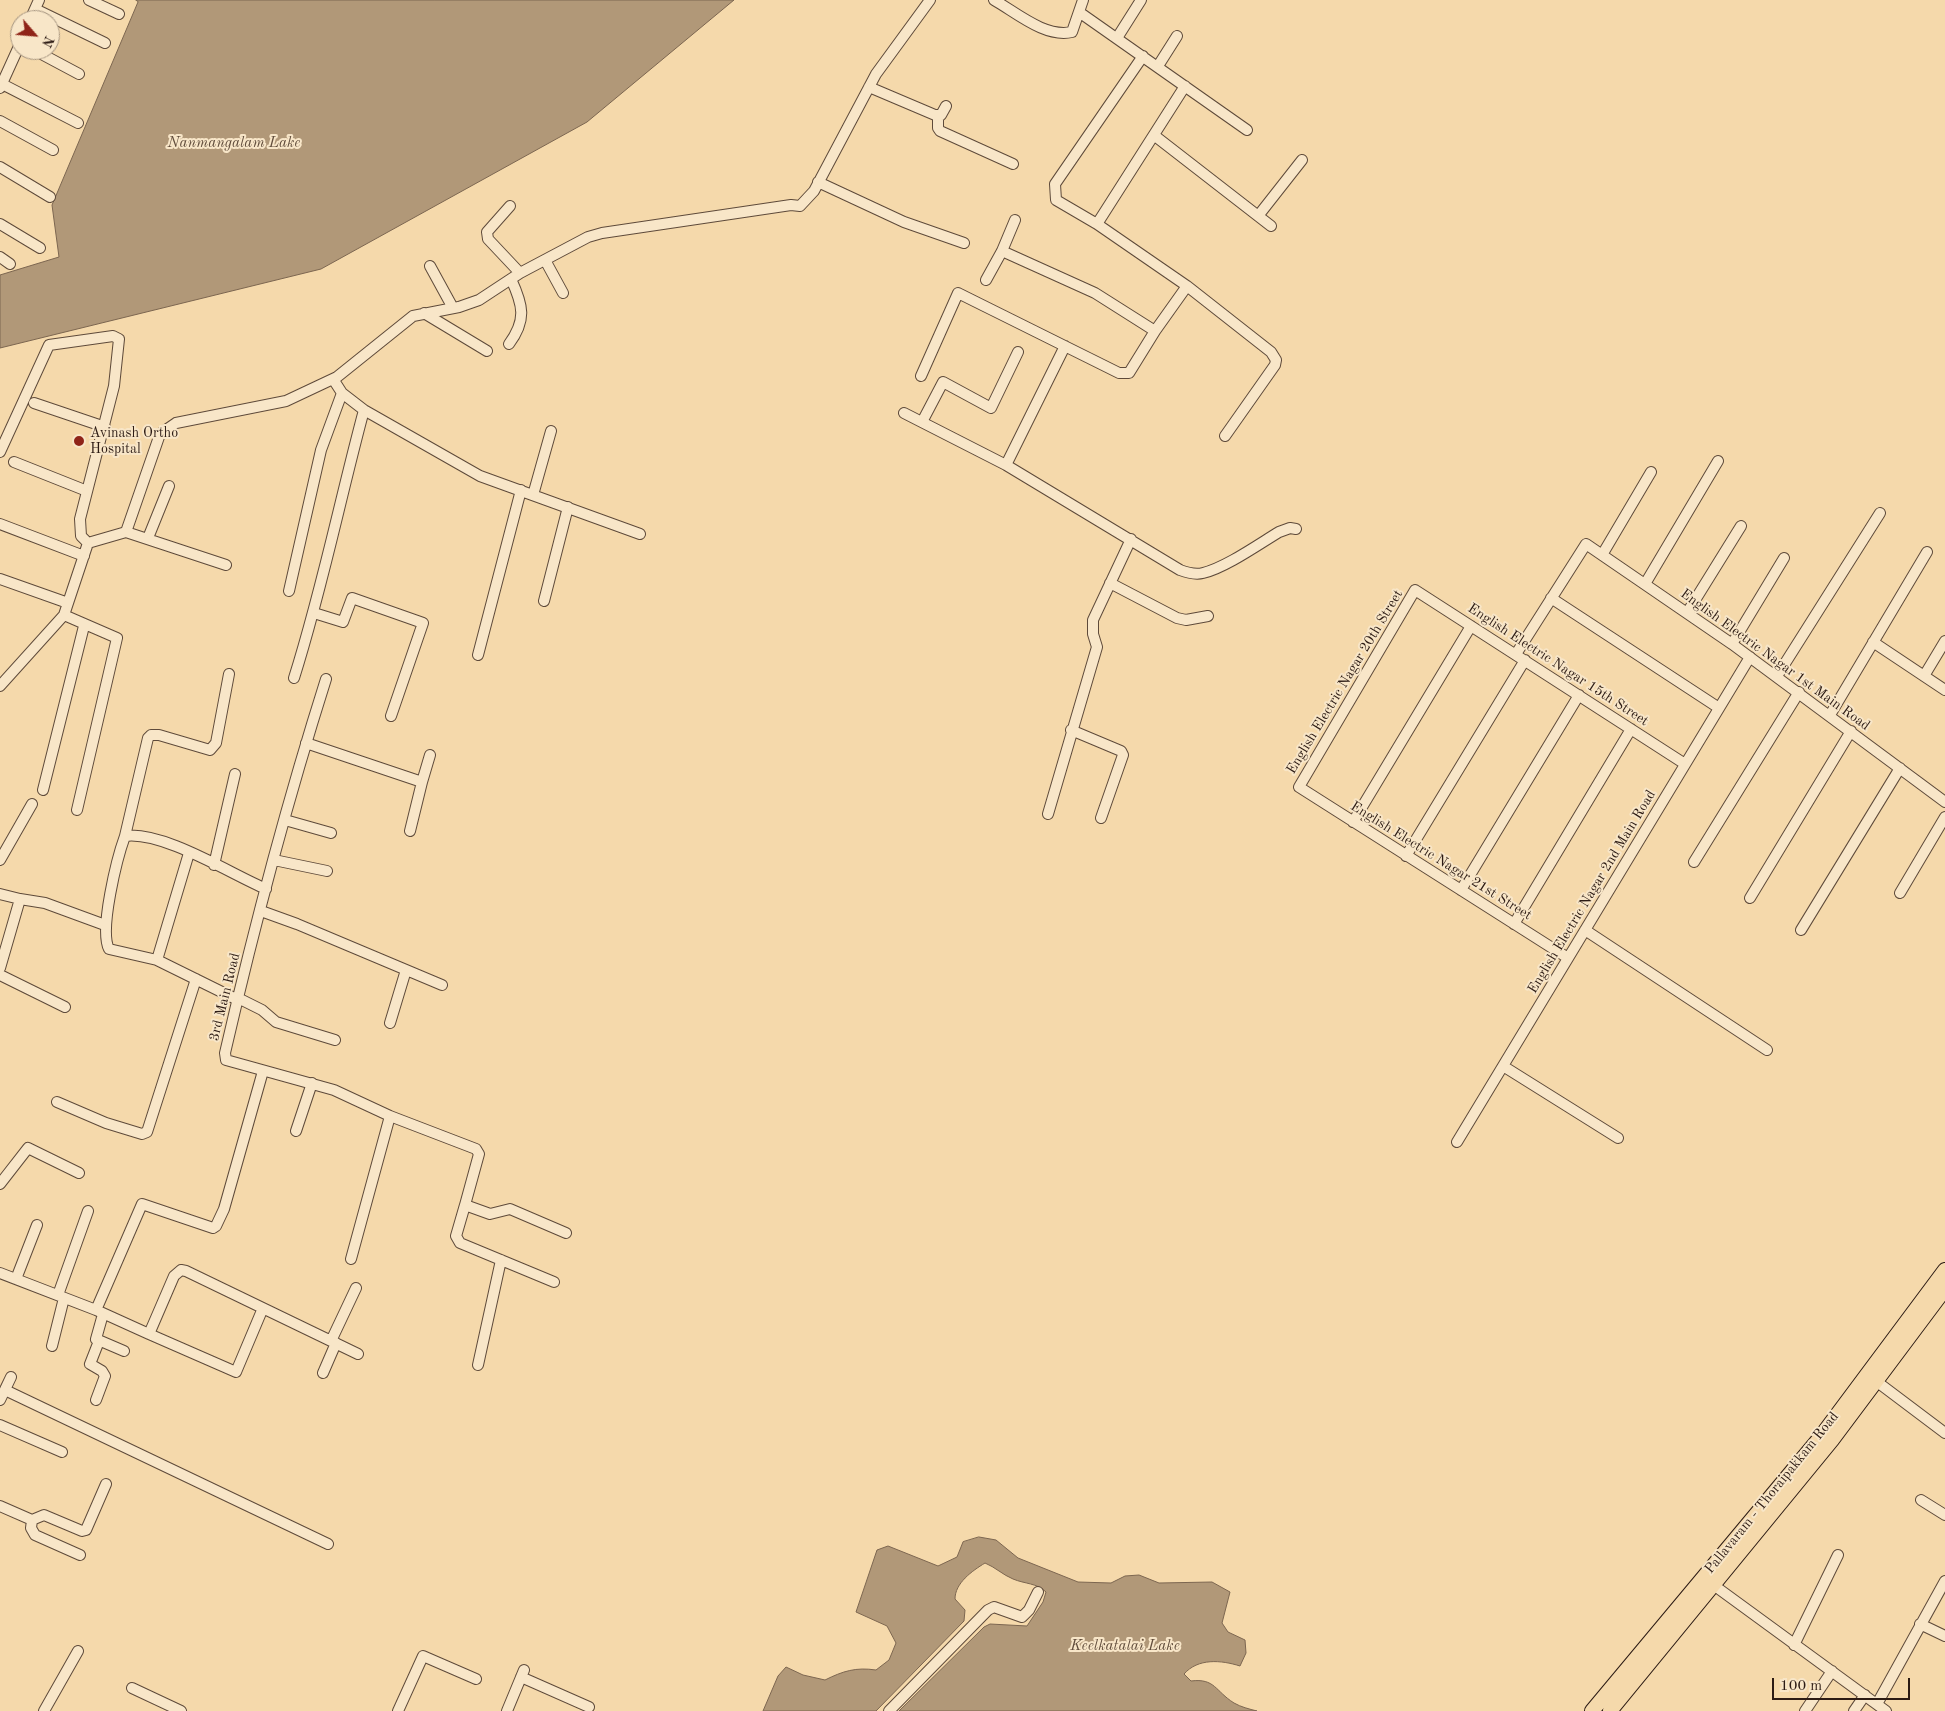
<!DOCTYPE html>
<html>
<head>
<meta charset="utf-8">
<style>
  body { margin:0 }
  #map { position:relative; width:1945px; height:1711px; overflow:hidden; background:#f5d9ab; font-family:"Old Standard TT",serif }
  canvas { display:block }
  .north { position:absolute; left:10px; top:10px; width:50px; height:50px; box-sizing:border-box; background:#f8e6c8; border:1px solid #a69580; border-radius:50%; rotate:117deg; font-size:14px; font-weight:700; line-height:20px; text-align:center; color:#2c1b14 }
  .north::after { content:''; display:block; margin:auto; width:18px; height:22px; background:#8f2418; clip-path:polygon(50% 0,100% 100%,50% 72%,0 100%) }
  .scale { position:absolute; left:1772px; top:1678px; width:138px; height:22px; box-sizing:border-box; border:2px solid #2c1b14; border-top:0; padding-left:6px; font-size:15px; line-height:18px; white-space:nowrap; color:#2c1b14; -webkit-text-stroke:4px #f8e6c8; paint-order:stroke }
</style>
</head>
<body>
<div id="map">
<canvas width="1945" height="1711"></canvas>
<div class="north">N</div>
<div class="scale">100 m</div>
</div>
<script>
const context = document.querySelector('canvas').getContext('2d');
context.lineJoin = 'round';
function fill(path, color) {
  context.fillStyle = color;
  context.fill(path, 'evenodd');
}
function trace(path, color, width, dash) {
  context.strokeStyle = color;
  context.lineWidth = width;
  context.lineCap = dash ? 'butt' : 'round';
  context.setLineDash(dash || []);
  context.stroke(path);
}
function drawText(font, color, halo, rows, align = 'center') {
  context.font = font + ' "Old Standard TT",serif';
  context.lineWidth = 4;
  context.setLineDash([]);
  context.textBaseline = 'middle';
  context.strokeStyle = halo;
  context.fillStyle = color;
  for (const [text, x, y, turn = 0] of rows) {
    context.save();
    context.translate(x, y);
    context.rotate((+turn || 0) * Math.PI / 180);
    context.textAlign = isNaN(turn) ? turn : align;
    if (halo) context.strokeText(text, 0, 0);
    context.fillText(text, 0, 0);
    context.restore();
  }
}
const water = new Path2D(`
  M136 0H734L587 122 321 269 0 348V275L59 257 52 205 138 2Z
  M979 1537 996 1540 1018 1558 1078 1582 1111 1583 1125 1576 1139 1575 1159 1583 1212 1582 1230 1592 1222 1623 1228 1632 1245 1640 1246 1653 1240 1666C1221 1660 1198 1658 1184 1674L1191 1681C1215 1678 1215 1691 1234 1703 1241 1707 1249 1709 1257 1711H899L984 1627 990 1624 1027 1626 1043 1602 1046 1592C1037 1583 1025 1584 1013 1579 1003 1575 995 1567 985 1563 972 1571 955 1583 955 1599L965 1610 964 1621 876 1711H763L778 1676 786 1667 803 1675 825 1680C843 1671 856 1667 876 1670L889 1660 896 1643 887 1626 856 1612 877 1550 888 1546 938 1566 957 1557 963 1542Z`);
const minor = new Path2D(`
  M89 0 119 14
  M994 0C1017 13 1045 38 1072 32L1083 0
  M35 9 105 43
  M1079 12 1247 130
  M30 20 39 0
  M1117 38 1141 0
  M34 50 79 74
  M1143 56 1055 184 1056 200 1097 224 1185 86
  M1158 66 1177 36
  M2 84 78 123
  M869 87 935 115H941L946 106
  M0 88 20 44
  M938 115V128L940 131 1013 164
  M0 121 53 150
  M1155 136 1271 226
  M0 167 50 197
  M818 182 904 222 964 243
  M510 206 487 232 488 239 520 273
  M1258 216 1302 160
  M0 224 40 248
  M1002 251 1095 293 1155 331
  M0 257 10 264
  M545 260 563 293
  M430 266 453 308
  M986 280 1002 251 1015 220
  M1187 286 1271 352 1276 360 1275 365 1225 436
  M424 313 487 351
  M509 344C527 320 523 305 511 279
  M921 376 958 293 1119 373H1129L1155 331 1187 286 1097 224
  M333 379 342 393 364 410 480 476 640 534
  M34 403 105 427
  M904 413 1006 465 1180 570C1188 573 1195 575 1203 573 1225 568 1259 544 1279 532L1290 528 1296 529
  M922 422 943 382 991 408 1018 352
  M0 452 49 345 113 336 119 339 114 386 80 519 81 536 88 543
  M14 462 87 491
  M1006 465 1065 346
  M533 495 551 431
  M0 524 84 556
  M126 532 226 565
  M148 538 169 486
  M1602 555 1651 472
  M0 579 68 603
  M1110 583 1177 618 1186 620 1208 616
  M1645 584 1718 461
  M289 591 321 450 342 393
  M1551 598 1719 708
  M544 601 568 507
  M314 613 343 622 352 598 423 623 391 716
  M1687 613 1741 526
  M64 615 117 638 77 810
  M1873 642 1945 690
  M1732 644 1784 558
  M1516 654 1586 544 1732 644 1945 802
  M478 655 521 490
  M1777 676 1880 513
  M1924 676 1945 641
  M294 678C322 590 340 499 364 410
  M326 679C287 802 254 927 225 1053L226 1060 334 1090 390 1116 476 1149 479 1154 465 1205 490 1214 510 1209 566 1233
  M0 686 64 615 88 543 126 532 160 434 176 423 286 401 337 377 413 316 459 307 479 300 520 273 588 237 602 233 791 205 800 206 814 191 876 74 930 0
  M1830 715 1927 552
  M1071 730 1121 751 1123 755 1101 818
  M306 743 422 782 430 755
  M43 790 84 626
  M1048 814 1097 647 1093 634V620L1131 539
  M285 820 331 833
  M1353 822 1471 626
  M410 831 422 782
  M125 836 148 738 151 735H159L210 750 216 743 229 674
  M1406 856 1525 660
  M0 860 32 804
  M274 860 327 871
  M1694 862 1799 692
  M214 865 235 774
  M1461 890 1579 695
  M1900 893 1945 817
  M0 894 20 899 45 903 105 925
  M1750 898 1851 731
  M261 911 297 924 442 985
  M1514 924 1631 729
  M1585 930 1767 1050
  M1801 930 1900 768
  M1568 958 1299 787 1415 590 1685 764
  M157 960 189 853
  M0 968 20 899
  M0 975 65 1007
  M238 998 262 1010 276 1022 335 1040
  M238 1000 157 960 109 949C99 930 117 858 125 836 163 831 229 873 266 889
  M390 1023 406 970
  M1503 1066 1618 1138
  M57 1102 106 1123 142 1134 147 1132 196 979
  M296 1131 312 1083
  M1457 1142 1750 657
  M0 1184 28 1148 79 1173
  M465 1205 456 1236 460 1243 554 1282
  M351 1259 390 1116
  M0 1273 96 1310 142 1204 213 1228 216 1226 224 1209 263 1071
  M16 1279 37 1225
  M58 1295 88 1211
  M96 1310 149 1334 174 1276 181 1270 186 1271 358 1354
  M103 1314 96 1339 124 1351
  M149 1334 236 1372 263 1308
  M331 1341 356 1288
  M52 1346 64 1298
  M478 1365 501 1260
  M323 1373 336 1343
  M1876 1381 1945 1433
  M5 1390 328 1544
  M0 1400 11 1377
  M96 1400 105 1376 102 1371 90 1364 99 1341
  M0 1425 62 1452
  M1921 1500 1945 1515
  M0 1506 32 1520 44 1515 82 1531 86 1530 106 1484
  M32 1520 31 1528 35 1535 80 1555
  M1708 1581 1886 1711
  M1920 1624 1945 1636
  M1794 1645 1838 1555
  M521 1677 589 1707
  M132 1688 181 1711
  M1877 1704 1945 1581
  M44 1711 78 1651
  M398 1711 423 1656 476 1679
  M507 1711 524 1670
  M889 1711 988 1610 994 1607 1022 1617 1029 1610 1038 1592
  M1805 1711 1832 1671
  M1854 1711 1865 1695`);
const major = new Path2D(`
  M1592 1711 1819 1439 1945 1270
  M1610 1711 1832 1440 1945 1289`);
const markers = [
  [79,441,6,"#8f2418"]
];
const poiNames = [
  ["Avinash Ortho",90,433],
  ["Hospital",90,449]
];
const streetNames = [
  ["English Electric Nagar 1st Main Road",1775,660,36],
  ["English Electric Nagar 15th Street",1558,665,33],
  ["English Electric Nagar 20th Street",1345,682,-59],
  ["English Electric Nagar 21st Street",1441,861,32],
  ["English Electric Nagar 2nd Main Road",1592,892,-59],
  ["3rd Main Road",225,997,-76],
  ["Pallavaram - Thoraipakkam Road",1772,1493,-51]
];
const waterNames = [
  ["Nanmangalam Lake",234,143],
  ["Keelkatalai Lake",1125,1646]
];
fill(water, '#b19878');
trace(water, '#7c6650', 1);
trace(minor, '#5e4a3a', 12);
trace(major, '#2c1b14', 16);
trace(minor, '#f8e6c8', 10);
trace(major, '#f5d9ab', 14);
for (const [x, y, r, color] of markers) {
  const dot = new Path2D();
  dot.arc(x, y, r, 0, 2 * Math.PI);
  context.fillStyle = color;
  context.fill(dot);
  trace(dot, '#f8e6c8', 2);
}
drawText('14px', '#2c1b14', '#f8e6c8', poiNames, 'left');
drawText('14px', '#2c1b14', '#f8e6c8', streetNames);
drawText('italic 15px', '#614d3c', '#f8e6c8', waterNames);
</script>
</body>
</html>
